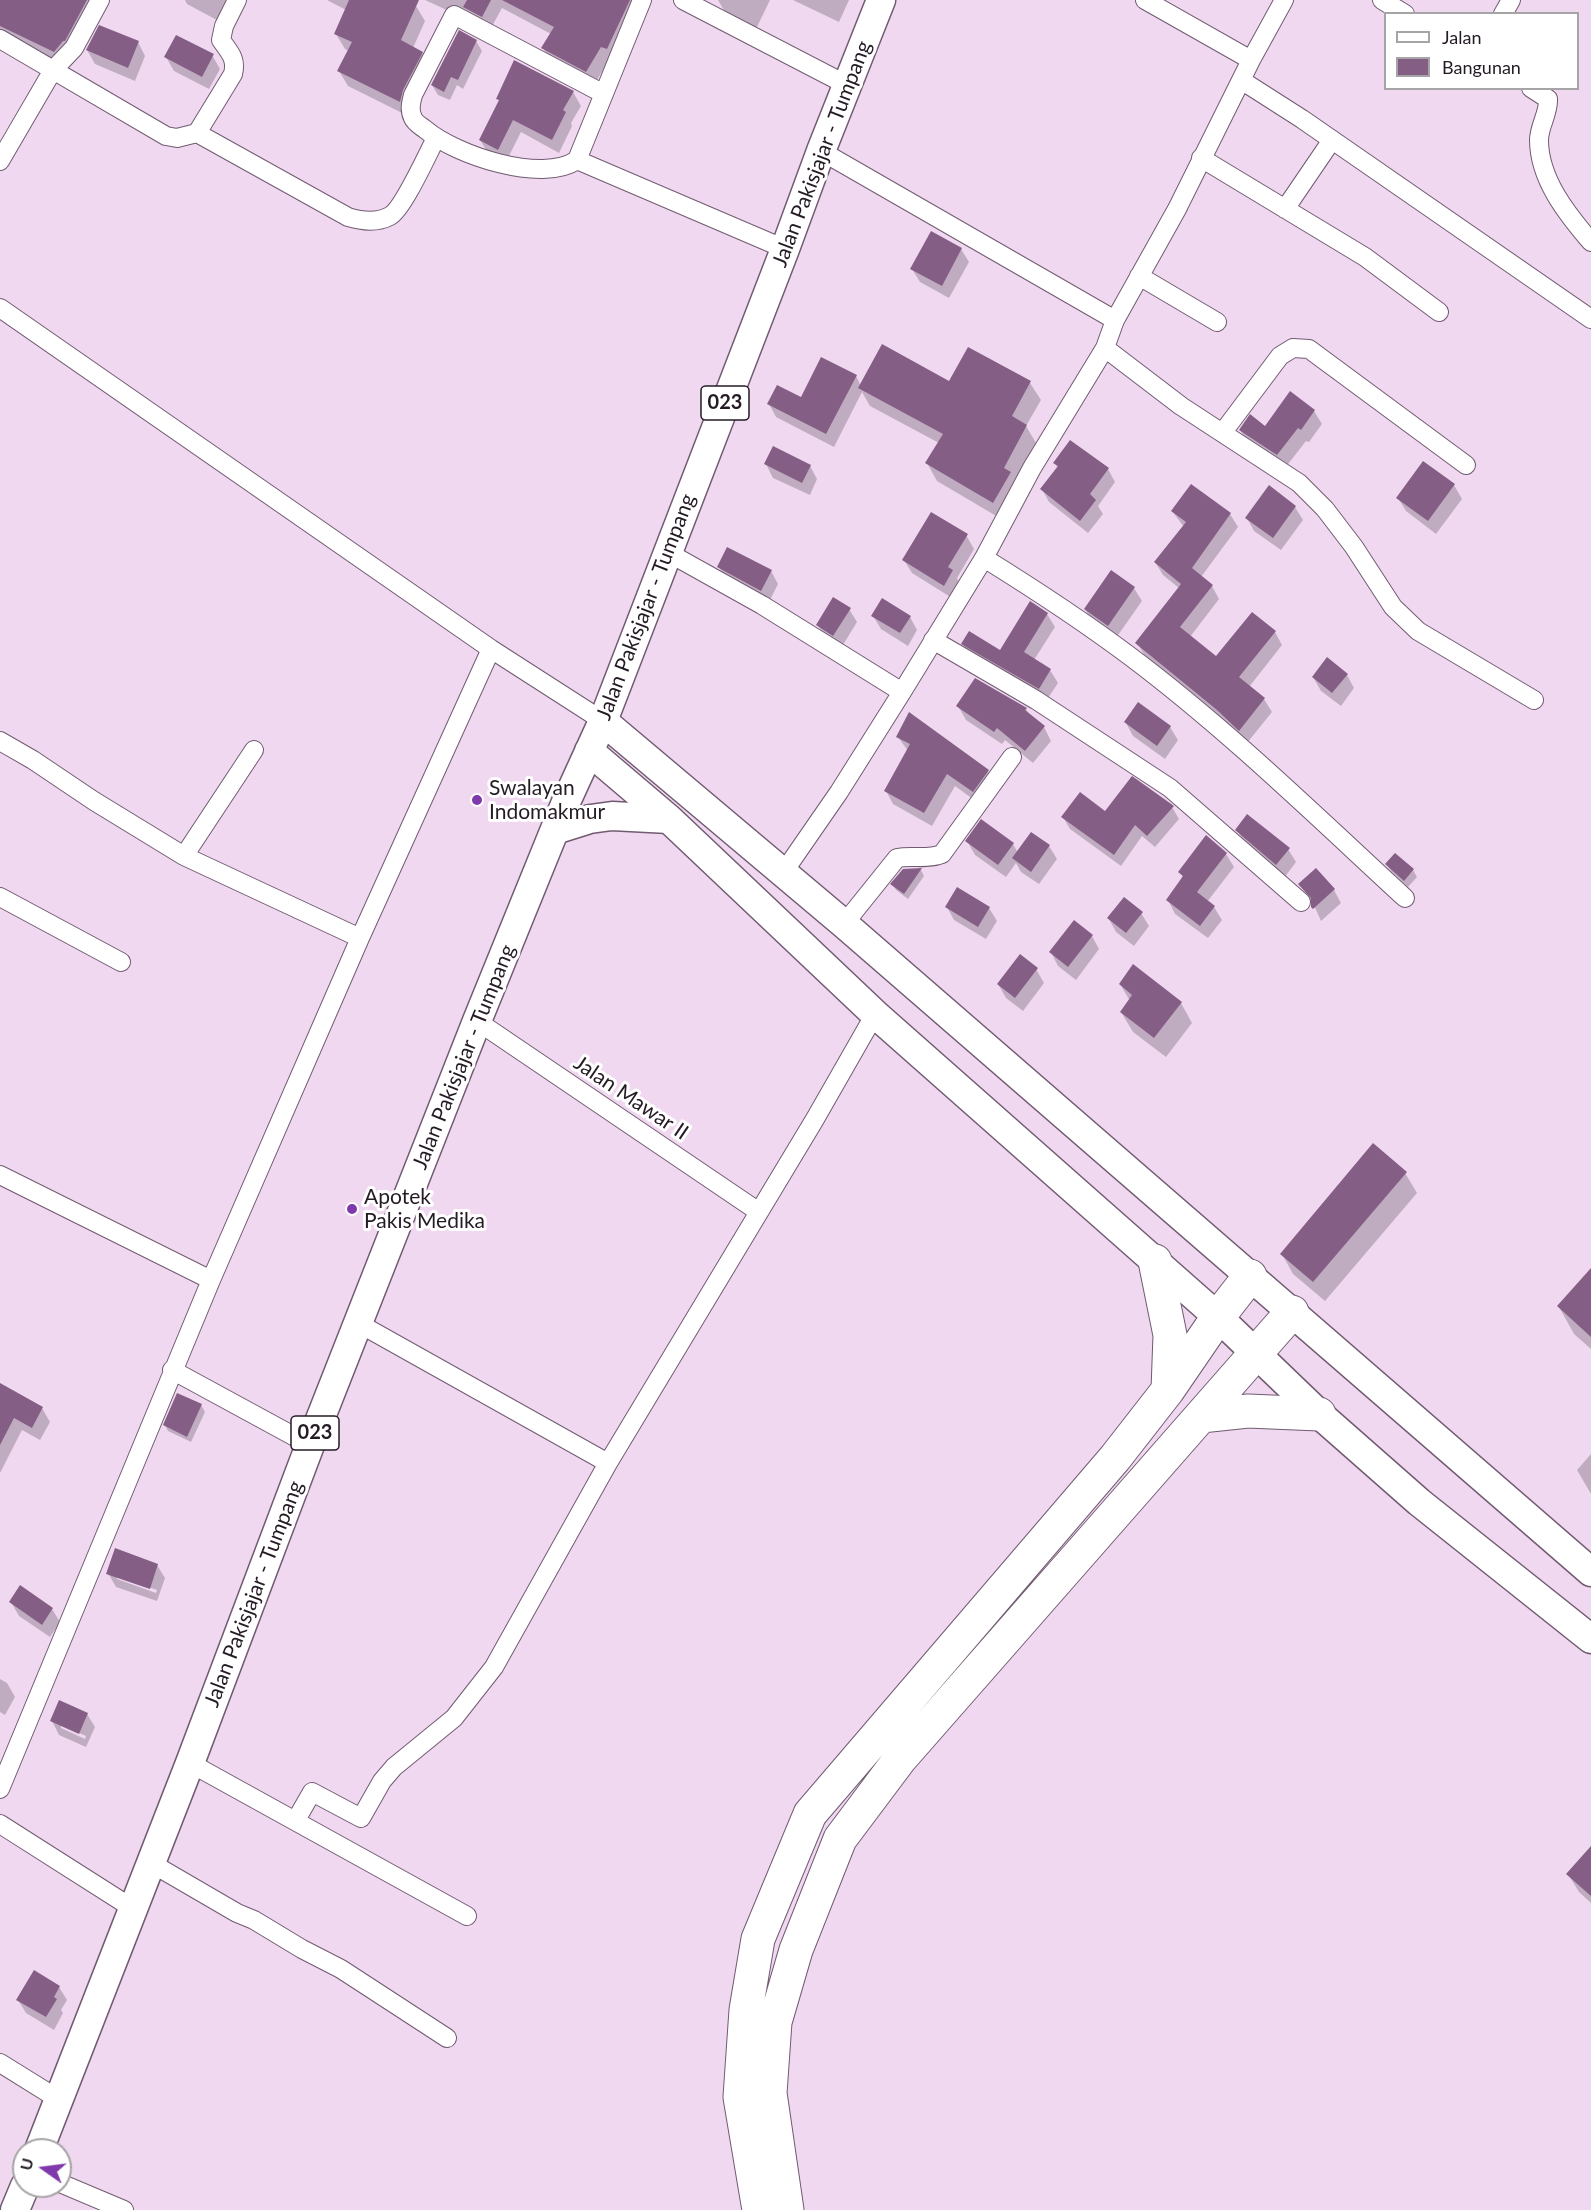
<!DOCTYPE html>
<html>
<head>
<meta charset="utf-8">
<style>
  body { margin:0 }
  #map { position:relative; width:1591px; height:2210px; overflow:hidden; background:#f1d8f1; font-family:Lato,sans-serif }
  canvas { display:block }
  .legend { position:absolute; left:1384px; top:12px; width:195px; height:78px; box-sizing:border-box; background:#fff; border:2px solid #a7a4a7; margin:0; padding:8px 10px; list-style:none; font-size:18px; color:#241b24 }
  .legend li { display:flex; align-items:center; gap:12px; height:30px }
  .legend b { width:30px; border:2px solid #a7a4a7 }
  .north { position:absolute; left:12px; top:2138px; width:60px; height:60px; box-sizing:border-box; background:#fff; border:2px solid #a7a4a7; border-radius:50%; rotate:284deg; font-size:16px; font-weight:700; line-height:24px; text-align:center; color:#241b24 }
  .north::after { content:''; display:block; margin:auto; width:21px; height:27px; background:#7f39ac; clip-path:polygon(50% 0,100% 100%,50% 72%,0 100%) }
</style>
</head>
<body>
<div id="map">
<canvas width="1591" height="2210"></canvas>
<ul class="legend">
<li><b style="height:8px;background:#fff"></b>Jalan</li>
<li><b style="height:16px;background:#845e85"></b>Bangunan</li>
</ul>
<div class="north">U</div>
</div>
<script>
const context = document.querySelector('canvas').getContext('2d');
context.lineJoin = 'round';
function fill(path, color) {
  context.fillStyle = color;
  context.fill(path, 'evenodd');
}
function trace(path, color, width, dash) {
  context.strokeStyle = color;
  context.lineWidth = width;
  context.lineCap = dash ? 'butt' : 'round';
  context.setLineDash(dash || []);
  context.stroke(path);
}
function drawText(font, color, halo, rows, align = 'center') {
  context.font = font + ' Lato,sans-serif';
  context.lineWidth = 6;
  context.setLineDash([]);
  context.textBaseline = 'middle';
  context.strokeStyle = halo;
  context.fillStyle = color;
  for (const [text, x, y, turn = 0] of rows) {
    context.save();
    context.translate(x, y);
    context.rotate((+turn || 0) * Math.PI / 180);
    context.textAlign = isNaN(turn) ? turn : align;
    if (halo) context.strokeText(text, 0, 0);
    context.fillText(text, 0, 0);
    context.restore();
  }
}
const shadow = new Path2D(`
  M0 0H101L62 65 0 34Z
  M185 0H240L226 25 187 4Z
  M327 0H404L416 6 425 21 413 48 422 53 430 68 408 116 348 86 339 71 349 51 345 49 336 34 346 10Z
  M425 0H639L609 60 594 85 551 62 543 48 551 34 502 8 490 30Z
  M718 0H770L756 29 726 14Z
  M793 0H849L839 22Z
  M476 41 482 51 463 89 457 85 450 100 438 95 432 85Z
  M138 42 145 56 135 81 95 64 87 50Z
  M212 55 220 69 209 89 174 71 166 57Z
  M515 62 573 92 581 106 571 123 572 126 559 153 521 132 506 162 488 153 480 140 500 102Z
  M961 249 969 262 949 298 920 282 912 269Z
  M968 349 1030 383 1041 400 1026 426 1036 443 1003 520 937 481 927 463 939 443 870 406 862 392 834 447 776 417 769 404 802 399 856 376 861 386 950 383Z
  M1314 411 1322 424 1309 442 1306 441 1285 468 1248 443 1240 430 1265 428Z
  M1055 463 1108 469 1115 482 1098 506 1103 514 1088 533 1049 502 1042 489 1058 469Z
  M1423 463 1454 485 1462 499 1436 534 1406 511 1398 498Z
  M766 464 810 466 817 479 810 495 773 478Z
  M1191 486 1230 514 1238 527 1201 577 1212 586 1219 599 1190 637 1217 659 1275 632 1282 645 1249 687 1264 699 1272 712 1247 743 1145 656 1137 643 1179 588 1163 575 1155 562 1184 527 1172 511Z
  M1295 507 1303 520 1281 550 1254 531 1247 518Z
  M966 535 974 549 957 578 960 585 952 598 912 573 904 560Z
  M719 567 771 571 778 584 768 604 726 580Z
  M1134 588 1142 601 1116 638 1093 623 1085 609Z
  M849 609 857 622 841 648 826 639 818 625Z
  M1047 614 1055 627 1034 660 1050 670 1058 683 1046 701 971 657 963 644 1001 652Z
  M873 616 910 617 917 630 908 646 881 629Z
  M1347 675 1354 688 1341 706 1321 691 1313 677Z
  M958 706 1026 709 1030 716 1044 727 1051 741 1033 763 1005 740 1002 744 966 720Z
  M1126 723 1170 727 1178 740 1165 759 1133 736Z
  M898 737 988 771 995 784 981 805 955 786 932 826 893 804 886 791 908 751Z
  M1172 807 1179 819 1155 847 1142 836 1121 866 1070 829 1063 817Z
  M1237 830 1288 849 1296 862 1284 878 1245 843Z
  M967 841 1013 844 1018 853 1049 846 1057 859 1039 884 1021 872 1016 863 1006 877 975 855Z
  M1226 854 1234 867 1207 902 1214 907 1222 920 1208 938 1175 914 1168 900 1184 879 1180 872Z
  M1395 855 1413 870 1417 877 1408 887 1391 871 1387 865Z
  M904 870H921L924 876 908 899 896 890 892 884Z
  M1300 885 1334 890 1341 903 1321 921 1313 903Z
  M947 907 989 908 997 921 986 939 954 920Z
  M1141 913 1149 926 1134 946 1116 932 1109 919Z
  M1092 936 1099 949 1076 980 1058 966 1051 952Z
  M1036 969 1044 983 1023 1011 1006 998 998 984Z
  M1120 984 1181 1003 1192 1023 1166 1057 1133 1032 1121 1012 1130 1001Z
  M1405 1173 1417 1193 1325 1301 1293 1274 1282 1254Z
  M1591 1270V1349L1574 1334 1559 1307Z
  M4 1387 42 1408 50 1422 40 1440 22 1430 0 1473V1394Z
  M178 1395 201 1405 205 1412 191 1442 168 1431 165 1425Z
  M1591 1454V1494L1577 1470Z
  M157 1565 165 1578 157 1601 116 1587 108 1573ZM117 1576 157 1590 156 1593 117 1579Z
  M11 1602 52 1609 60 1622 50 1637 19 1616Z
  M0 1679 7 1683 15 1697 5 1715 0 1712Z
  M87 1714 95 1727 86 1747 59 1735 52 1721ZM61 1725 86 1736 85 1739 61 1728Z
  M1591 1848V1903L1579 1892 1568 1874Z
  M59 1987 67 2000 61 2010 63 2013 54 2030 26 2013 18 2000Z`);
const building = new Path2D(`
  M0 0H87L65 41H63L54 52 0 26Z
  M349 0H419L401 40 423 52 403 90 400 102 337 71 352 42 334 34Z
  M467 0H491L482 17 463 7Z
  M502 0H630L607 49 601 47 586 72 541 48 554 27Z
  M99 25 139 41 128 68 86 50Z
  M459 30 477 40 458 80 451 77 444 92 431 85Z
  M176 35 214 54 202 77 164 57Z
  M514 60 574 91 563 110 566 112 552 140 513 120 498 150 479 140 499 100 496 99Z
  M931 231 962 248 942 286 910 269Z
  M882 344 949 381 968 347 1031 381 1012 416 1027 425 1004 468 1011 472 993 503 925 463 943 434 858 388Z
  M821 357 857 375 826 434 767 404 777 385 801 397Z
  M1290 391 1315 410 1301 430 1298 428 1277 455 1239 430 1250 414 1265 426Z
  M1070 440 1109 468 1090 494 1096 500 1080 521 1040 489 1058 466 1053 463Z
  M773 446 811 465 802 483 764 464Z
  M1423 461 1455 484 1428 521 1396 498Z
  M1191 484 1231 513 1192 568 1213 585 1180 627 1216 656 1252 612 1276 631 1239 677 1265 698 1239 731 1217 710 1135 643 1181 584 1154 562 1186 522 1171 511Z
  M1269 485 1296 506 1273 538 1245 518Z
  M931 512 968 534 948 567 953 570 944 586 902 560Z
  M727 547 772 570 761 591 717 567Z
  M1111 570 1135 587 1108 626 1084 609Z
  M833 597 851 608 833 636 816 625Z
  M882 598 911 616 900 633 871 616Z
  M1030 601 1048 613 1024 652 1051 669 1039 689 961 644 969 631 1000 650Z
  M1327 657 1348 674 1332 693 1312 677Z
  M975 678 1027 708 1025 710 1045 726 1025 751 997 728 994 732 956 706Z
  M1138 702 1171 726 1157 746 1124 722Z
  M909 712 989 770 973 792 947 774 924 813 884 791 910 744 896 737Z
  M1132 776 1174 806 1147 836 1135 825 1114 855 1061 817 1080 792 1105 811Z
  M1247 814 1290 848 1276 865 1235 830Z
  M981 819 1014 843 998 865 965 841Z
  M1031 832 1050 845 1031 872 1012 858Z
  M1206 835 1227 853 1197 892 1215 906 1200 926 1166 900 1183 876 1178 872Z
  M1395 853 1414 869 1404 881 1385 864Z
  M922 868 904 894 890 884 903 869Z
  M1316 868 1335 889 1313 909 1311 907V898L1298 884Z
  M957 887 990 907 978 927 945 907Z
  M1124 897 1143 912 1126 933 1107 918Z
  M1074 920 1093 935 1068 967 1049 952Z
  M1020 954 1038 968 1015 998 997 984Z
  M1133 964 1182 1002 1154 1038 1120 1012 1132 995 1119 984Z
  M1373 1143 1407 1172 1313 1282 1280 1254Z
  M1591 1268V1337L1557 1306Z
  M0 1383 43 1407 32 1428 14 1418 0 1445Z
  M177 1393 202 1404 187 1437 163 1425Z
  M115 1548 158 1564 150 1589 106 1574Z
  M20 1585 53 1608 42 1625 9 1602Z
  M59 1700 88 1713 79 1734 50 1721Z
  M1591 1846V1896L1566 1874Z
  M34 1970 60 1986 54 1997 57 1999 46 2017 16 2000Z`);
const street = new Path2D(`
  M683 0 847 85
  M1145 0 1251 60
  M1382 0 1405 14
  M1503 14 1511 0
  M0 39 166 136 177 138 197 133 348 217C361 221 377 223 390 216 403 209 428 153 436 138
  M1241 80 1302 119 1591 319
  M1531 88 1548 99C1549 113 1539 126 1539 140 1539 179 1567 214 1591 242
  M604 94 454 15 413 95C411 103 409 110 413 118 415 123 421 126 426 130 456 155 542 184 577 160L785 249
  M197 133 233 74C237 58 229 52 221 40L224 26 237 0
  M821 151 1115 320
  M1201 158 1365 257 1439 312
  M577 160 642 0
  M0 161 53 70 74 48 100 0
  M1285 209 1332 140
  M1139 276 1217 322
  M0 308 491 649 603 721
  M1105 348 1181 406 1299 483 1325 509 1354 547 1393 607 1418 631 1534 700
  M1223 432 1280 356 1293 348 1309 349 1466 465
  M667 552 762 605 902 692
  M984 558C1034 589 1083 621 1131 657 1228 730 1316 816 1405 898
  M933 640 1036 700 1170 788 1301 902
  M0 741 33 760 94 801 184 856 360 938
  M184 856 254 750
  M783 873 839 792 902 692 984 558 1032 468 1105 348 1115 320 1177 209 1251 60 1284 0
  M0 897 121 962
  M844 924 897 858C913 855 927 860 942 854L1012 757
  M477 1021 759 1212
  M0 1175 211 1280
  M358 1323 608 1463
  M172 1370 310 1445
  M190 1763 467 1916
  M0 1789 211 1280 360 938 491 649
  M296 1820 312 1792 361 1818 382 1781 394 1767 454 1718 494 1667 608 1463 815 1119 875 1014
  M0 1824 132 1908
  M151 1863 237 1913 254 1920 302 1949 341 1969 447 2038
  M0 2063 58 2099
  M60 2183 124 2210`);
const primary = new Path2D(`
  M603 721 844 924 1591 1572
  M589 751 669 819 875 1014 1218 1317 1319 1414 1419 1502 1591 1639
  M555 830 590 819 612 816 669 819
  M39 2150 190 1763 310 1445 477 1021 566 802 603 721 785 249 821 151 881 0
  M15 2210 25 2186`);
const highway = new Path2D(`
  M1155 1261 1170 1335 1168 1390
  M1201 1416 1248 1411 1319 1414
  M759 2210 740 2097 746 2010 758 1939 810 1814 1115 1458 1168 1390 1218 1317 1250 1276
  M787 2210 770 2093 775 2022 796 1950 840 1839 900 1759 1292 1312`);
const markers = [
  [477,800,6,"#7f39ac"],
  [352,1209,6,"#7f39ac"]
];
const shields = [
  [725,403,48],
  [315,1433,48]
];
const shieldNames = [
  ["023",725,403],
  ["023",315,1433]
];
const streetNames = [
  ["Jalan Pakisjajar - Tumpang",822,154,-69],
  ["Jalan Pakisjajar - Tumpang",646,607,-69],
  ["Jalan Pakisjajar - Tumpang",464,1057,-68],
  ["Jalan Mawar II",631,1098,34],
  ["Jalan Pakisjajar - Tumpang",254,1594,-69]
];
const poiNames = [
  ["Swalayan",489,788],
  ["Indomakmur",489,812],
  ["Apotek",364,1197],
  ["Pakis Medika",364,1221]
];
fill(shadow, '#0003');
fill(building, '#845e85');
trace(street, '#715b71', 20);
trace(primary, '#715b71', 31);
trace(highway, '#715b71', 35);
trace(street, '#fff', 18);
trace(primary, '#fff', 28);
trace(highway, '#fff', 33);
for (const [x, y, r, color] of markers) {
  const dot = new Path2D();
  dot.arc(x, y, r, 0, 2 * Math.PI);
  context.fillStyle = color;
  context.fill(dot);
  trace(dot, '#fff', 2);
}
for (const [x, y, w] of shields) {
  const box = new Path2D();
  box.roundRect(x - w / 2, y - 17, w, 34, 4.5);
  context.fillStyle = '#fff';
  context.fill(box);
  trace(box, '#241b24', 1.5);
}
drawText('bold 20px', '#241b24', null, shieldNames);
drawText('21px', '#241b24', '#fff', streetNames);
drawText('21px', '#241b24', '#fff', poiNames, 'left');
</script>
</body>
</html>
